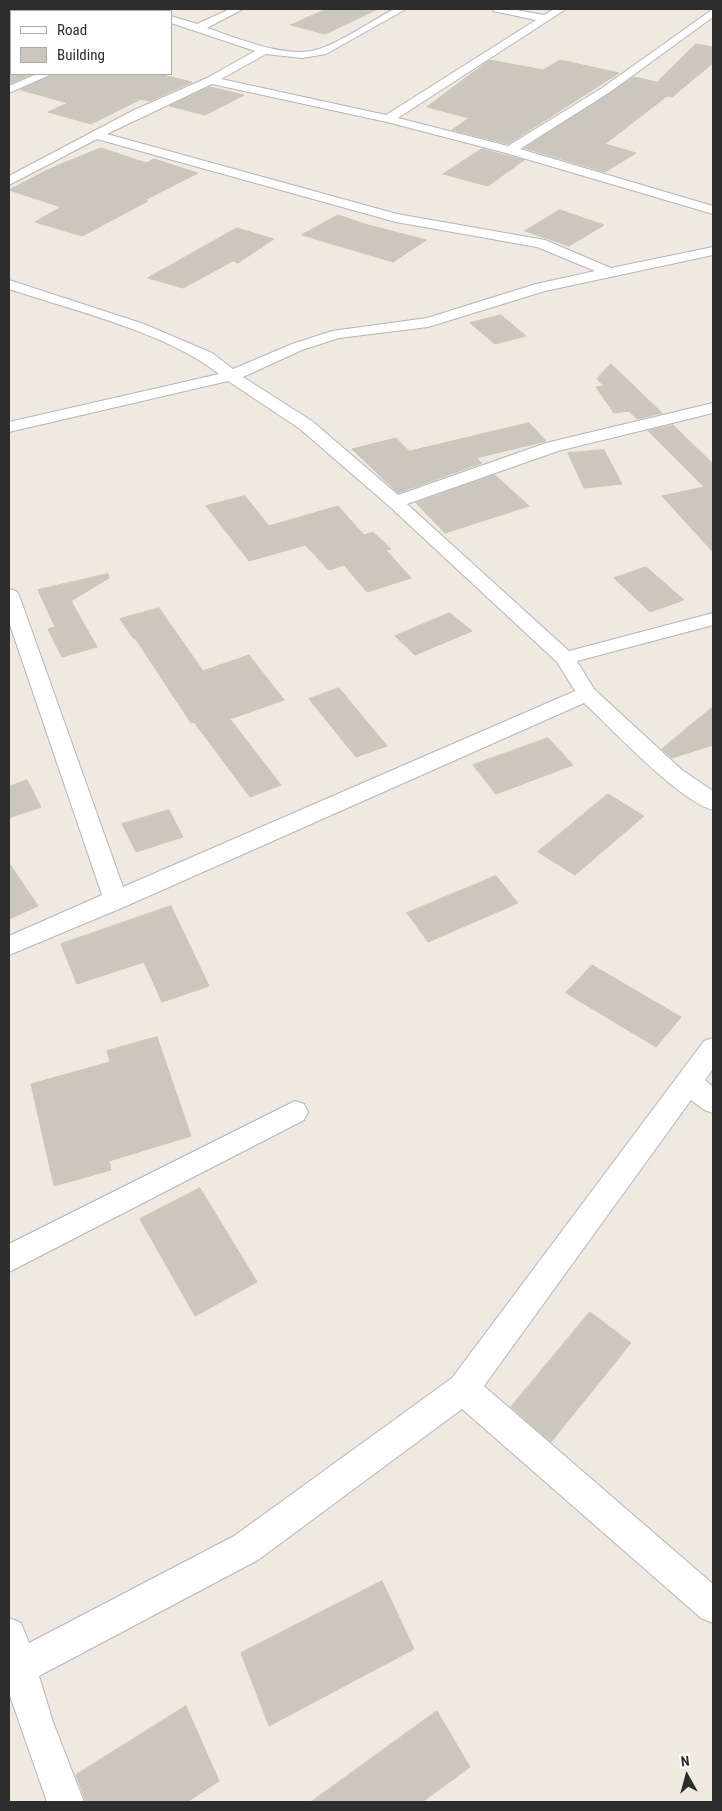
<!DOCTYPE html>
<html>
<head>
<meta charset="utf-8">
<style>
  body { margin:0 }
  #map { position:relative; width:722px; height:1811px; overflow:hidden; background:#efe9df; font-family:"Roboto Condensed",sans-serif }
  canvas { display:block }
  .frame { position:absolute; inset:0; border:10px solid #2d2d2d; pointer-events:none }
  .legend { position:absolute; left:10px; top:10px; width:162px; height:65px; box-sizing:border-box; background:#fff; border:1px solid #ababab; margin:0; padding:6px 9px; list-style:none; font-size:15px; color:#2d2d2d }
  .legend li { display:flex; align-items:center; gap:10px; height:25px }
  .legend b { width:25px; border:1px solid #ababab }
  .north { position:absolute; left:662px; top:1751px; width:50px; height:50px; -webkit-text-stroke:4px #fff; paint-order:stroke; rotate:353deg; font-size:14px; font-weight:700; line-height:20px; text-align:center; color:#2d2d2d }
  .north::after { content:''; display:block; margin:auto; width:18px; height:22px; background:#2d2d2d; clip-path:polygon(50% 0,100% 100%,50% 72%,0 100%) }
</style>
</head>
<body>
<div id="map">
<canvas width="722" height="1811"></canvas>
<div class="frame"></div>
<ul class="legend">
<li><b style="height:6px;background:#fff"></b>Road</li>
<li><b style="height:14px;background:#cbc7bd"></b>Building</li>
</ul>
<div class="north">N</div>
</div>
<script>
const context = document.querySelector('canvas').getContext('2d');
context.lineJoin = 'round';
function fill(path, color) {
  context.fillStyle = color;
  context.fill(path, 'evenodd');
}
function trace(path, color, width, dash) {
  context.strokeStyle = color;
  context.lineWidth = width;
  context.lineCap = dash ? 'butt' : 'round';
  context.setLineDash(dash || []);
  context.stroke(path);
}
const building = new Path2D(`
  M327 9H378L325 34 291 25Z
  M696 44 713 47V63L672 97 667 96 605 144 636 153 605 172 524 148 634 77 657 82Z
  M490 60 543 70 560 60 619 73 508 144 452 130 469 118 427 107Z
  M9 74H33L9 84Z
  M54 74H158L192 82 150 101 141 99 91 124 48 112 68 103 21 90Z
  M210 87 244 95 205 115 170 106Z
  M101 148 146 163 154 159 198 173 145 200 148 201 82 236 35 222 61 207 9 190 47 170Z
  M482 149 524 160 488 186 443 174Z
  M560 210 604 225 569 246 525 231Z
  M338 215 368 225 426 240 393 262 302 235Z
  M237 228 274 239 238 263 233 261 183 288 148 278Z
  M501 315 526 336 495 344 470 323Z
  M611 364 662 413 637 419 629 411 614 413 596 387 604 386 597 379Z
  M529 423 546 441 476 458 482 463 398 493 352 449 396 438 409 451Z
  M673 425 713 464V552L662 496 704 487 648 431Z
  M604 450 622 484 584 488 568 453Z
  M495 475 529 506 445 533 416 503Z
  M245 496 269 526 338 506 364 535 373 532 391 549 386 550 411 578 367 592 344 565 329 570 305 545 249 561 206 506Z
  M646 567 684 600 650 612 614 578Z
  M108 574 109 578 71 601 97 647 62 657 48 629 55 627 38 590Z
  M159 608 203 671 249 655 284 700 230 719 281 785 250 797 194 722 191 723 135 638H133L120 619Z
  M450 613 472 631 415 655 395 636Z
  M339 688 387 746 356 757 309 699Z
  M713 707V745L672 758 662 749Z
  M548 738 573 765 496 794 473 765Z
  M27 780 41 807 9 818V787Z
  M608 794 644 816 575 875 538 852Z
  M169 810 183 837 136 852 122 824Z
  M9 863 38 906 9 919Z
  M496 876 518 903 428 942 407 913Z
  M171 906 209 986 162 1002 144 962 77 984 61 944Z
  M592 965 681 1017 656 1047 566 993Z
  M157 1037 191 1136 109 1161 111 1170 54 1186 31 1084 110 1062 107 1051Z
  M200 1188 257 1282 195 1316 140 1219Z
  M590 1312 631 1343 551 1442 511 1407Z
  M382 1581 414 1649 269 1726 241 1653Z
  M186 1706 219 1781 187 1802H86L76 1775Z
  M437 1711 470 1767 422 1802H311Z`);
const minor = new Path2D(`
  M50 9H65L64 11H49Z
  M131 9H149L150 11H132Z
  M230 9H243L207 28C238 38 288 60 319 49 341 42 373 20 394 9H406L326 54 302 58 266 54 221 79 386 115 536 20 493 11 492 9H511L544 15 554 9H566L398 118 508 146 602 88 713 9V17L610 92 520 149 713 206V214L506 153 387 122 212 84 107 134 397 214 545 240 611 268 713 247V255L545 291 428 327 339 338 302 350 243 377 312 421 398 495 546 443 713 403V413L558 451 407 504 569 651 713 613V625L577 661 594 689 682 770 713 791V810C679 801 613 730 584 703L124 907 9 955V936L102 895 9 622V589L16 591 19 595 123 887 575 691 557 662 389 506 300 429 228 381 9 432V422L219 374C168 333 72 310 9 289V280L144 324 212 353 233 369 292 344 332 331 427 318 536 284 595 271 537 247 396 222 97 139 9 185V176L134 110 207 78 255 51 171 23V16L197 24Z
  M9 26H11V33H9Z
  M37 74H52L9 93V86Z
  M713 1038V1069L705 1080 713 1087V1113L704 1110 691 1100 484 1386 713 1584V1623L701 1618 462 1409 258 1560 39 1676 53 1722 84 1802H47L9 1693V1618L21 1623 29 1643 234 1536 452 1378 704 1041Z
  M295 1101 304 1104 308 1112 304 1120 9 1272V1244Z`);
fill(building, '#cbc7bd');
trace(building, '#cbc5b8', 1);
trace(minor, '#b3b4c1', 2);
fill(minor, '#fff');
</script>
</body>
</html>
